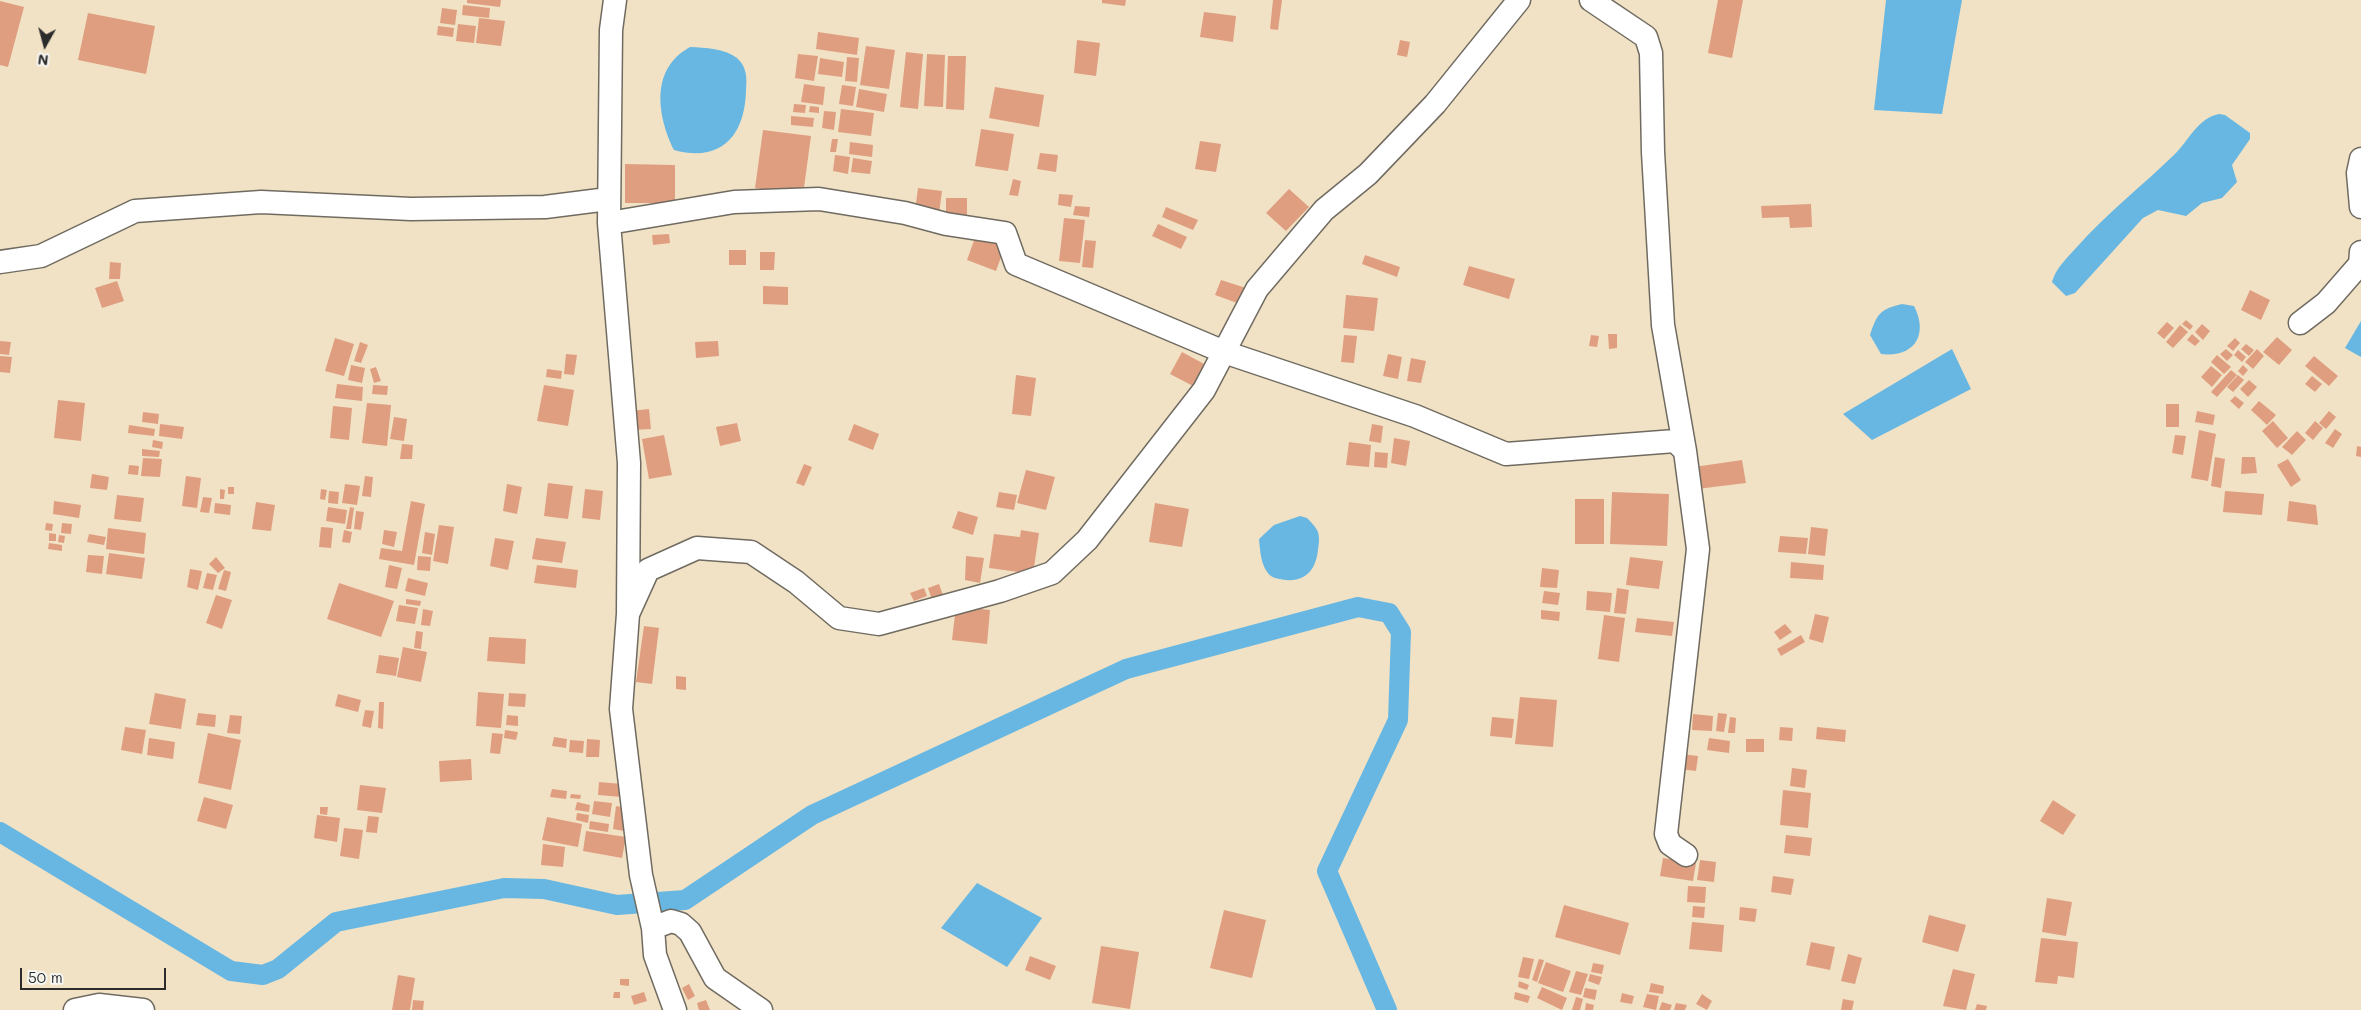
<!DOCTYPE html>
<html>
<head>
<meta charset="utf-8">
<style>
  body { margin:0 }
  #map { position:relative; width:2361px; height:1010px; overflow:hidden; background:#f1e2c5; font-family:Mali,sans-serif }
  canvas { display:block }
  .north { position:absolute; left:20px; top:20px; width:50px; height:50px; -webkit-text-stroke:4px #f6f6f2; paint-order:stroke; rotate:187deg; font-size:14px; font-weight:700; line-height:20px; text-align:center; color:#2b2b2b }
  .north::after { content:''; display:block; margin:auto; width:18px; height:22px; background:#2b2b2b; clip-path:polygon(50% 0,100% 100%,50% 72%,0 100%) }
  .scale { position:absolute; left:20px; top:968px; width:146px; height:22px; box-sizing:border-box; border:2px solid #2b2b2b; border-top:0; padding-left:6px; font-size:15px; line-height:18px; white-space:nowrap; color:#2b2b2b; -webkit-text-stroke:4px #f6f6f2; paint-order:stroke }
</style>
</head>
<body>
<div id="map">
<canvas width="2361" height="1010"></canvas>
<div class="north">N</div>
<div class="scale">50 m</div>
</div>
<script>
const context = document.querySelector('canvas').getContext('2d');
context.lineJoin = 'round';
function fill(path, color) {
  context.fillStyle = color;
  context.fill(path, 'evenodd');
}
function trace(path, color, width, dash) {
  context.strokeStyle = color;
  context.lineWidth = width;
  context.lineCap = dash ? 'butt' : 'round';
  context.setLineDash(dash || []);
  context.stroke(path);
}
const water = new Path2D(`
  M1886 0H1962L1942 114 1874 110Z
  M690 47C706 48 724 48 737 58 747 67 747 78 746 90 745 135 722 163 674 150 657 115 650 69 690 47Z
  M2219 114 2225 115 2250 133V139L2232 165 2237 182 2222 198 2202 203 2186 216 2158 210 2143 218 2075 293 2066 296 2052 282C2056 268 2066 259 2076 248 2106 214 2142 186 2175 154 2189 140 2198 118 2219 114Z
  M1902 304 1914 306C1929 335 1914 358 1881 354L1870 335C1877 314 1880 309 1902 304Z
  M2361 321V357L2345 348Z
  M1952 349 1971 389 1872 440 1843 414Z
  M1300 516 1307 518C1310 521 1315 526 1317 530 1320 535 1319 544 1318 550 1316 568 1307 582 1286 580 1281 579 1275 579 1271 576 1261 568 1260 550 1259 539L1274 525Z
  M977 883 1042 918 1007 967 941 928Z`);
const canal = new Path2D(`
  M0 832 231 971 263 975 278 969 336 922 504 888 544 889 617 905 685 900 812 815 1126 669 1358 607 1389 613 1401 632 1398 720 1327 871 1387 1010`);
const building = new Path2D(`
  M467 0H501L500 7 467 3Z
  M1102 0H1126L1125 6 1102 3Z
  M1273 0H1282L1278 30 1270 29Z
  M1718 0H1743L1732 58 1708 53Z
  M0 1 24 7 8 67 0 65Z
  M463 5 490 8 489 18 462 15Z
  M442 8 457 10 455 25 440 23Z
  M1204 12 1236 16 1233 42 1200 37Z
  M88 13 155 26 146 74 78 60Z
  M479 18 505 21 501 46 476 43Z
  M458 24 476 26 474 43 456 41Z
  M438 26 454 28 453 37 437 35Z
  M818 32 859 38 857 55 816 49Z
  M1077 40 1100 43 1096 76 1074 73Z
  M1400 40 1410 42 1407 57 1397 55Z
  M866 46 895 50 889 89 860 85Z
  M906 52 923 54 918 109 900 107Z
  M798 54 818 56 814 81 795 78Z
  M927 54 945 55 943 107 924 106Z
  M948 56H966L964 110 946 109Z
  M847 57 859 58 857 82 845 81Z
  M820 58 844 62 842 77 818 74Z
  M804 84 825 87 823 105 801 102Z
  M842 85 856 87 853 106 839 104Z
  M995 87 1044 95 1039 127 989 118Z
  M859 89 887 94 884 112 856 107Z
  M794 104 806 105 805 113 793 112Z
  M810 106 819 107V113L809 112Z
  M841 109 874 113 871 136 838 132Z
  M824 111 836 112 834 130 822 128Z
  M791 116 814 118 813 127 791 125Z
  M981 129 1014 134 1008 171 975 166Z
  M763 130 811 136 803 195 755 188Z
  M832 139H838L836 152H830Z
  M1200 141 1221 144 1216 172 1195 169Z
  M850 142 873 145 872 157 849 154Z
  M1040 153 1058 155 1056 172 1037 169Z
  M835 155 850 157 848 174 833 171Z
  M853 158 872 161 870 174 851 172Z
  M625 164 675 165V203H625Z
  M1013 179 1021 181 1018 196 1009 195Z
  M918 188 942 191 939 214 915 211Z
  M1289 189 1309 207 1286 231 1266 213Z
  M1059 194 1073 195 1071 207 1058 205Z
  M946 198H967V218L946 219Z
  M1811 204 1812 227 1790 228 1789 217 1762 218 1761 206Z
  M1075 206 1090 207 1089 217 1073 215Z
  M1166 207 1198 220 1193 230 1162 217Z
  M1064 218 1085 220 1080 263 1059 261Z
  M1158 224 1187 237 1181 249 1152 236Z
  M669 234 670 243 653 245 652 235Z
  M976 235 1005 246 996 271 967 260Z
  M1085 240 1096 241 1093 268 1082 267Z
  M729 250H746V265H729Z
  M760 252H775L774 270H760Z
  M1365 255 1400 267 1397 277 1362 264Z
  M110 262 121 263 120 279H109Z
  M1469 266 1515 279 1509 299 1463 285Z
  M1221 280 1246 288 1240 304 1215 295Z
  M117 281 124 301 102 308 95 288Z
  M763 286 788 287V305L763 304Z
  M2250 290 2270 300 2261 320 2241 310Z
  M1346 295 1378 298 1374 331 1343 328Z
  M2186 320 2193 326 2190 330 2182 324Z
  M2167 322 2174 328 2164 339 2157 333Z
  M2202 324 2210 331 2203 340 2195 332Z
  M2180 325 2188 332 2173 348 2166 342Z
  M1608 334H1617V348L1609 349Z
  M2192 334 2200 341 2195 346 2187 340Z
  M1344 335 1357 336 1354 363 1341 362Z
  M1591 335 1599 336 1597 347 1589 346Z
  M2277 337 2292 350 2279 365 2263 352Z
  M335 338 354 344 344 376 325 371Z
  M2235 338 2240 343 2233 351 2227 346Z
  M0 341 11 342 9 355 0 354Z
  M718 341 719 356 696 358 695 342Z
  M360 342 368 345 361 363 354 361Z
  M2246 344 2254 350 2249 356 2241 349Z
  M2226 349 2233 355 2227 361 2220 354Z
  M2257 349 2264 356 2253 369 2245 362Z
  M2238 350 2246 357 2242 362 2234 355Z
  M1182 352 1206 365 1195 387 1170 374Z
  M566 354 577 355 574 375 564 374Z
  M1388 354 1402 357 1398 379 1383 376Z
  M2217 355 2231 367 2224 374 2211 362Z
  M0 356 12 357 10 373 0 372Z
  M2314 356 2338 376 2329 386 2305 366Z
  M1411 358 1426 361 1421 383 1407 381Z
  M351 365 365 368 362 383 348 380Z
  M2243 365 2248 370 2243 376 2238 371Z
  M2211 366 2222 375 2212 387 2201 377Z
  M376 367 381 381 374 383 370 369Z
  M547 369 562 371 561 379 546 377Z
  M2231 370 2237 375 2217 397 2211 392Z
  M1016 375 1036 378 1031 416 1012 414Z
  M2238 375 2244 380 2233 392 2227 387Z
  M2312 376 2322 384 2315 392 2305 384Z
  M2249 380 2257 387 2248 397 2240 389Z
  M337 384 363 387 362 401 335 398Z
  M373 385 388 386 387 395 372 394Z
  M544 385 574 390 568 426 537 421Z
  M2235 396 2244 403 2239 409 2230 401Z
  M58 400 85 403 81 441 54 438Z
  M2259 401 2276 415 2267 425 2251 410Z
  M367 403 391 405 387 446 362 443Z
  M2166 404H2179V427H2166Z
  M333 406 352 408 349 440 330 438Z
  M649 409 651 429 632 430 630 411Z
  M2197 411 2215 415 2213 425 2195 422Z
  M2329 411 2336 417 2326 429 2319 423Z
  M143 412 159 414 158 424 142 422Z
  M394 417 407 419 404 441 390 439Z
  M2273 421 2288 438 2277 448 2262 431Z
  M2315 421 2323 428 2313 440 2305 433Z
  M737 423 741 441 720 446 716 427Z
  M160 424 184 427 182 439 159 436Z
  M854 424 879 434 873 450 848 440Z
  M1372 424 1383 426 1381 443 1369 441Z
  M129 425 155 429 154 436 128 433Z
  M2335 429 2342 434 2333 448 2325 443Z
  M2199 430 2216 434 2208 481 2191 478Z
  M2297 431 2306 440 2292 455 2282 447Z
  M664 435 672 475 649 479 642 439Z
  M2175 435 2186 436 2183 455 2172 453Z
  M1394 438 1410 441 1406 466 1391 463Z
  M153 440 163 442 162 449 152 447Z
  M1349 442 1371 445 1369 467 1346 465Z
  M402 444 413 445 412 459H400Z
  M2357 446 2361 447V457L2356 456Z
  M142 449 160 451 159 457 142 456Z
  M1375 452 1388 453 1387 468 1374 467Z
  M2215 457 2225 459 2221 488 2211 486Z
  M2242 457H2255L2257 473 2241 474Z
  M143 458 162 459 160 477 141 476Z
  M2288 459 2301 480 2291 487 2277 465Z
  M1742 460 1746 483 1697 489 1694 467Z
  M804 464 812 467 804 486 796 483Z
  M129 465 139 466 138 475 128 474Z
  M1026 470 1055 477 1046 510 1017 503Z
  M92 474 109 477 107 490 90 488Z
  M186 476 201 478 197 508 182 506Z
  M365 476 373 477 371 497 362 496Z
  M548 483 573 486 568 519 544 516Z
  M345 484 360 486 357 505 342 503Z
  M507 484 522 487 517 514 503 511Z
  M228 487H234V494H228Z
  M220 489 225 490 224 499H220Z
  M321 489 327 490 325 500 320 499Z
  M585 489 603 491 600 520 582 518Z
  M329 491 339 492 338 504 328 503Z
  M2225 491 2264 494 2262 515 2223 512Z
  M999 492 1017 495 1014 510 996 507Z
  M1612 492 1669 494 1667 546 1610 544Z
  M117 495 144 498 141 522 114 519Z
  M203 497 212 498 209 513 200 512Z
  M1575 499H1604V544H1575Z
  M54 501 81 505 79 518 53 514Z
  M411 501 425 504 414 565 379 559 381 548 402 551Z
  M2289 501 2316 505 2318 525 2287 521Z
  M256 502 275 505 271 531 252 529Z
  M215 503 231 505 230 515 214 513Z
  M1155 503 1189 509 1182 547 1149 542Z
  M328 507 347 510 345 524 326 521Z
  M350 507 354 508 351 529H346Z
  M356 511 364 512 361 530 354 529Z
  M958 511 978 517 973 535 952 528Z
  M46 523 53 524 52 531 45 530Z
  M62 523 72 524 71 534 61 533Z
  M439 525 454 527 448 564 433 561Z
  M321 527 333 528 331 548 319 547Z
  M1811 527 1828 529 1825 556 1808 554Z
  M108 528 146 533 144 554 106 549Z
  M344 530 352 532 350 543 342 542Z
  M384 530 397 532 394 547 382 544Z
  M1021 530 1039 533 1033 574 989 568 994 534 1020 537Z
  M425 532 435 534 432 555 422 553Z
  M49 533 56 534V541H49Z
  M89 534 106 537 104 545 87 542Z
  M59 535 65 536 64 543 58 542Z
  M1780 536 1808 538 1806 554 1778 552Z
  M495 538 514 541 508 570 490 566Z
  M536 538 566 542 562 563 532 559Z
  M49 543 62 545V551L48 549Z
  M109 553 145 558 142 579 106 574Z
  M88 555 104 556 102 574 86 572Z
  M418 556 431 557 430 571 417 570Z
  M966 556 984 558 980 583 965 580Z
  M216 557 225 568 218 573 209 564Z
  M1630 557 1663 561 1659 589 1626 585Z
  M1791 562 1824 565 1823 580 1790 578Z
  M389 565 402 568 397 589 385 587Z
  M537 565 578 570 576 588 534 583Z
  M1542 568 1559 570 1557 588 1540 587Z
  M190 569 202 571 198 590 187 587Z
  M224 570 231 572 226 591 218 589Z
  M207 573 217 575 213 590 203 588Z
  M408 578 428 583 425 596 405 591Z
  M339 583 394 601 381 637 327 619Z
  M939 584 943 595 932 600 928 588Z
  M924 588 927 596 914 601 910 593Z
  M1617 588 1629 590 1626 614 1614 613Z
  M1544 591 1560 593 1558 605 1542 603Z
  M1587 591 1612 593 1610 612 1586 610Z
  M216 595 232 600 222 629 206 623Z
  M406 599 421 601 420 606 406 604Z
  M399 605 418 608 415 624 396 621Z
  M956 606 990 610 987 644 952 640Z
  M423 609 433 611 430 626 421 625Z
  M1541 610 1560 612 1559 621 1541 619Z
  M1815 614 1829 617 1823 643 1809 639Z
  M1604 615 1625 618 1619 662 1598 659Z
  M1637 618 1674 622 1672 636 1635 632Z
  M1785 624 1792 632 1780 640 1774 632Z
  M644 626 659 628 652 684 636 682Z
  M416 631 423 632 421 649 414 648Z
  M1801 635 1805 642 1781 656 1777 649Z
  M489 637 526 639 525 664 487 661Z
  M403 647 427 652 421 682 397 677Z
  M379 655 399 658 396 676 376 673Z
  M676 676 686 677V690L676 689Z
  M478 692 504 694 501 728 476 726Z
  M155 693 186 699 181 729 149 724Z
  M509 693 526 694 525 707 508 706Z
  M338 694 361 700 358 712 335 706Z
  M1520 697 1557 700 1553 747 1515 744Z
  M379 702H384L383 729 378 728Z
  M365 710 374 711 371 728 362 726Z
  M198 713 216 715 215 727 196 725Z
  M1718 713 1727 714 1724 732 1716 731Z
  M1693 714 1713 716 1712 731 1692 730Z
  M230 715 242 716 240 734 227 733Z
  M507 715 518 716V726L506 725Z
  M1492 717 1514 719 1512 738 1490 736Z
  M1730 717 1736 718 1735 733H1728Z
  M125 727 146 730 142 754 121 750Z
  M1780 727 1793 728 1792 741 1779 740Z
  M1817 727 1846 730 1845 742 1816 739Z
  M505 730 518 732 516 740 504 738Z
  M208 733 241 740 231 790 198 783Z
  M492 733 503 734 500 754 490 753Z
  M554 737 567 739 566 748 552 746Z
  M149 738 175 742 173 759 147 755Z
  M1709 738 1730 741 1729 753 1707 750Z
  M587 739 600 740 599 757H586Z
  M1746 739H1764V752H1746Z
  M570 740 584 741 583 753 569 752Z
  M1681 754 1698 756 1696 771 1679 769Z
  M471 759 472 780 440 782 439 761Z
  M1792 768 1807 770 1805 788 1790 786Z
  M599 782 622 784 621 797 598 795Z
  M360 785 386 788 382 813 357 810Z
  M552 789 567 791 566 799 550 797Z
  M1783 790 1811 793 1808 828 1780 825Z
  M571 794 581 795 580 799 570 798Z
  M204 797 233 805 226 829 197 821Z
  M2053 800 2076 815 2063 835 2040 821Z
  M594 801 612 803 610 817 592 814Z
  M577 802 590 805 589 812 575 810Z
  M616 806 627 808 624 831 613 829Z
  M320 807H328L327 815 320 814Z
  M577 813 589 815 588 823 576 820Z
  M317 815 340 818 337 842 314 838Z
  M368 816 379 817 377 833 366 832Z
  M547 817 582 824 578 847 542 840Z
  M590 821 609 824 608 832 589 829Z
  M344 828 363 830 359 859 340 856Z
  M586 831 626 837 622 858 583 851Z
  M1786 835 1812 838 1810 856 1784 853Z
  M543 844 565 847 563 867 541 865Z
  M1663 858 1696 863 1693 881 1660 876Z
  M1700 860 1716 862 1714 882 1697 880Z
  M1773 876 1794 879 1791 895 1771 892Z
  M1688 886 1706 887 1705 903 1687 902Z
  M2047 898 2072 902 2066 936 2042 932Z
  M1564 905 1629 923 1620 955 1555 937Z
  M1693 906 1705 907 1704 918 1692 917Z
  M1740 907 1757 909 1755 922 1739 920Z
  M1224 910 1266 920 1252 978 1210 968Z
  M1929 915 1966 925 1958 952 1922 942Z
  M1692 922 1724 925 1722 952 1689 949Z
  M2041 938 2078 942 2074 978 2058 976 2057 984 2035 982Z
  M1811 942 1835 947 1830 970 1806 965Z
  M1101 946 1139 952 1130 1009 1092 1003Z
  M1848 954 1862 958 1855 984 1841 981Z
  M1030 956 1056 966 1050 980 1025 970Z
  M1523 957 1534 959 1529 979 1518 977Z
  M1539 959 1544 960 1537 982 1532 980Z
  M1546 962 1571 971 1563 992 1538 983Z
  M1593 963 1604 965 1602 974 1591 972Z
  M1953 969 1975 974 1966 1010 1943 1006Z
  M1576 971 1588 974 1581 995 1569 992Z
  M1590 974 1602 977 1599 985 1588 981Z
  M398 975 415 978 410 1010H392Z
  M620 979H629V986L620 985Z
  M1519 981 1529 985 1527 990 1518 987Z
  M1651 983 1664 986 1663 994 1649 992Z
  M689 984 695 996 688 1000 682 988Z
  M1542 987 1567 998 1562 1010 1537 998Z
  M1585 988 1597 990 1595 1000 1583 997Z
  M614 992H620V998H613Z
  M644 992 647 1001 634 1005 631 996Z
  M1515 992 1530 996 1528 1003 1514 999Z
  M1622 993 1634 996 1632 1004 1620 1002Z
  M1647 994 1659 996 1656 1010 1643 1007Z
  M1702 994 1712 1001 1707 1010 1696 1004Z
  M1576 997 1583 999 1580 1010H1572Z
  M1843 999 1854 1001 1852 1010H1841Z
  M413 1000 424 1001 423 1010H412Z
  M706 1000 710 1010H699L697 1003Z
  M1662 1002 1672 1005 1670 1010H1659Z
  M1586 1003 1594 1005 1593 1010H1585Z
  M1676 1003 1687 1005 1685 1010H1674Z
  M1977 1004 1987 1006 1986 1010H1975Z`);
const minor = new Path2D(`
  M615 0 611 30 609 223 629 463 628 614 621 709 641 875 653 928 655 955 675 1010
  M1591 0 1646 37 1651 53 1653 152 1663 325 1685 451 1698 549 1666 834 1670 844 1686 855
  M2361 159 2358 173 2361 207
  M609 223 734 202 819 199 905 213 946 224 1005 233 1016 264 1224 352 1415 416 1506 454 1675 441 1685 451
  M0 262 41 256 135 211 261 202 411 209 545 207 608 199
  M2300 323 2326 303 2360 264 2361 252
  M628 614 648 570 697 548 751 552 796 582 839 618 879 624 1000 591 1052 573 1087 540 1204 390 1257 289 1324 210 1368 174 1435 104 1519 0
  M653 928 671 921 681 924 690 932 715 978 761 1010
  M75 1010 99 1005 143 1010`);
fill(water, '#67b7e2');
trace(canal, '#67b7e2', 20);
fill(building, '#e09e80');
trace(minor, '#706b61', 25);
trace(minor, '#fff', 22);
</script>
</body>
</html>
